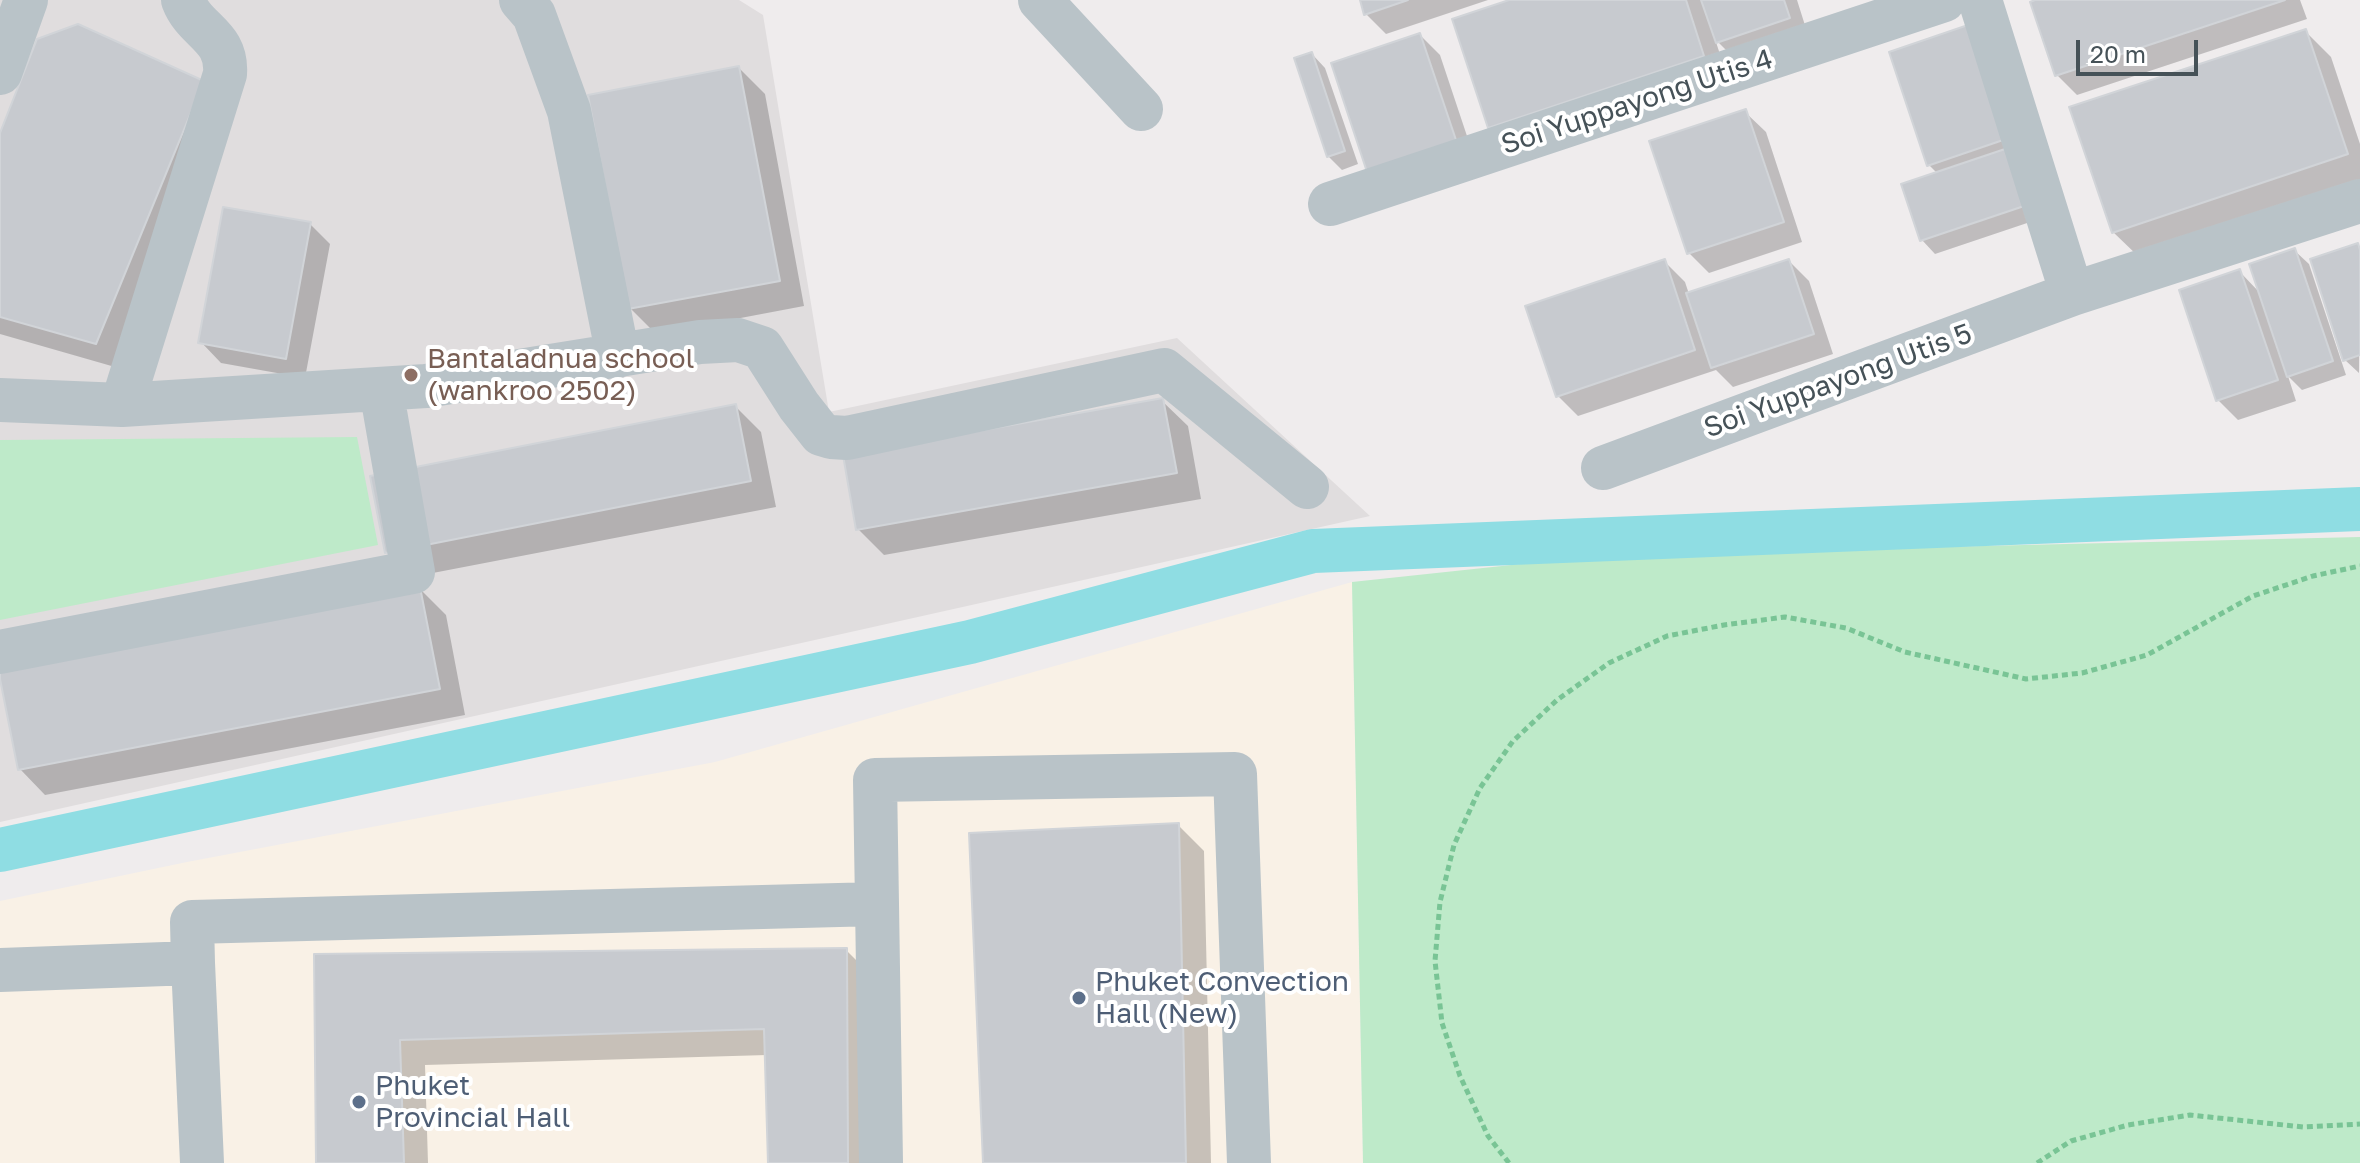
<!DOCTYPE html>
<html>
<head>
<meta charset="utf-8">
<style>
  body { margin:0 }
  #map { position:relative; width:2360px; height:1163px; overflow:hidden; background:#efeced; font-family:"Golos Text",sans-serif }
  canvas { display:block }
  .scale { position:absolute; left:2076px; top:40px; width:122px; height:36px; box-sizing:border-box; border:4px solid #465258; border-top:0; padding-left:10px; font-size:24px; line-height:28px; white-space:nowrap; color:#465258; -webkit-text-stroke:6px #fff; paint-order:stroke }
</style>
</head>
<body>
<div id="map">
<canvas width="2360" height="1163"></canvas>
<div class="scale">20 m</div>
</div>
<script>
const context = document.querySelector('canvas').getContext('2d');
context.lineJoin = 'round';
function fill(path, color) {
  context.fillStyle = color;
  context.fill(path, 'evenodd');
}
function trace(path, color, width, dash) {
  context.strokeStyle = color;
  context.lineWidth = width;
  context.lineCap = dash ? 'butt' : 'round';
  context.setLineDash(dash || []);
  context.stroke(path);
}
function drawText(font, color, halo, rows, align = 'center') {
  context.font = font + ' "Golos Text",sans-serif';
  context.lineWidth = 8;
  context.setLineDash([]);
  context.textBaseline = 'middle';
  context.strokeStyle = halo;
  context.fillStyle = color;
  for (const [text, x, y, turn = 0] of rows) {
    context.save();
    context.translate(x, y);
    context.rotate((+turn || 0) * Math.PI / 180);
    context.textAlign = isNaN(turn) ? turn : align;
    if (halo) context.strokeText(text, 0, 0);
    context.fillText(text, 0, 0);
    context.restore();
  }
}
const commercial = new Path2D(`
  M1352 582 1363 1163H0V901L187 862 715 762Z`);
const education = new Path2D(`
  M0 0H739L763 15 829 412 1177 338 1370 516 0 822Z`);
const green = new Path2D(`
  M357 437 378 545 0 620V440Z
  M2360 537V1163H1363L1352 582 1605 555Z`);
const shadow = new Path2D(`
  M1362 0H1488L1386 34 1366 14Z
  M1516 0H1797L1809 38 1738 62 1715 39 1729 82 1515 152 1490 127Z
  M2041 0H2300L2307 19 2077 95 2057 75Z
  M1967 28 2048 216 1935 254 1922 240 1938 174 1928 164Z
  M2305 31 2331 57 2360 144V184L2139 257 2113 232Z
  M1420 35 1440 55 1476 163 1334 64Z
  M1312 54 1325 68 1358 164 1342 170 1328 156Z
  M739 68 765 94 804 306 656 334 630 308Z
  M203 83 122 369 0 334V138Z
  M1745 112 1766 132 1802 242 1709 273 1689 253Z
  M310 224 330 244 305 378 221 363 201 342Z
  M2357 245 2360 248 2359 373 2345 360Z
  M2295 251 2309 264 2346 375 2302 390 2288 376 2296 401 2238 420 2218 400 2240 272 2260 293Z
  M1789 261 1809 281 1833 354 1733 387 1716 370 1578 416 1558 396 1665 262 1685 282 1689 294Z
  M1162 401 1188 426 1201 499 884 555 858 529Z
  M735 406 761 432 776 507 412 577 372 477Z
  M420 589 446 615 465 715 45 795 20 769Z
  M1178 825 1204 851 1211 1163H985Z
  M846 950 872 976 873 1163H770L767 1055 425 1065 428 1163H318L316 956Z`);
const canal = new Path2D(`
  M0 850 970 642 1313 551 2360 509`);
const building = new Path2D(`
  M1360 0H1408L1364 15Z
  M1509 0H1686L1704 56 1488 128 1452 19Z
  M1701 0H1784L1790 18 1716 43Z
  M2035 0H2285L2055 76 2030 2Z
  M78 24 204 81 96 344 0 317V133L37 39Z
  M1968 25 2006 139 1927 166 1889 52Z
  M2306 29 2348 154 2112 233 2069 107Z
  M1420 33 1457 143 1367 172 1331 63Z
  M1312 52 1345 151 1327 157 1294 58Z
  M739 66 780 281 628 309 588 95Z
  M1746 109 1784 222 1687 254 1649 141Z
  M2017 145 2036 202 1920 241 1901 184Z
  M223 207 311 222 286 359 198 343Z
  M2358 243 2360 250V355L2343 361 2310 259Z
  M2295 248 2333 361 2287 377 2249 264Z
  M1665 259 1695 350 1556 397 1525 306Z
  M1789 259 1814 334 1711 368 1686 293Z
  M2240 269 2278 380 2216 401 2179 290Z
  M1163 398 1177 473 856 530 843 455Z
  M736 404 751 481 385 553 370 476Z
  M420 587 440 689 18 770 0 679V667Z
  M1179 823 1186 1163H983L969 833Z
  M847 948 848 1163H768L764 1029 400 1040 404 1163H316L314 954Z`);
const path = new Path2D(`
  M1509 1163 1488 1136 1460 1076 1442 1023 1435 961 1440 902 1454 845 1480 788 1513 741 1557 700 1609 663 1667 636 1724 625 1785 617 1846 628 1905 652 2026 679 2082 673 2147 655 2253 596 2313 576 2360 566
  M2037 1163 2071 1141 2128 1125 2190 1115 2303 1127 2360 1124`);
const minor = new Path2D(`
  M521 0 534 15 569 111 618 356
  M1040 0 1141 109
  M1980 0 2072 294
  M0 73 26 0
  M1330 204 1944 0
  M0 400 122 405 426 386 700 342 738 340 762 348 799 406 821 434 831 437 847 438 1164 370 1307 487
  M122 405 225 74C228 35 195 32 183 0
  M1603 468 2072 294 2360 201
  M0 652 413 572 381 389
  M877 904 875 780 1235 774 1249 1163
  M193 963 192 922 877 904 881 1163
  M0 970 193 963 202 1163`);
const markers = [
  [411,375,8,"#8d6e63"],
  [1079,998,8,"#5c6f8a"],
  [359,1102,8,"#5c6f8a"]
];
const streetNames = [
  ["Soi Yuppayong Utis 4",1637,102,-18],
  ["Soi Yuppayong Utis 5",1838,381,-20]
];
const educationNames = [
  ["Bantaladnua school",427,359],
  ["(wankroo 2502)",427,391]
];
const serviceNames = [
  ["Phuket Convection",1095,982],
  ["Hall (New)",1095,1014],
  ["Phuket",375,1086],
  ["Provincial Hall",375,1118]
];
fill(commercial, '#f9f1e6');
fill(education, '#e0ddde');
fill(green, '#beeac9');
fill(shadow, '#0003');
trace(canal, '#8fdde3', 44);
fill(building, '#c7cacf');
trace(building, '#d1d4d8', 2);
trace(path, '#79c495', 5, [6, 4]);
trace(minor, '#b9c3c8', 44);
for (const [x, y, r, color] of markers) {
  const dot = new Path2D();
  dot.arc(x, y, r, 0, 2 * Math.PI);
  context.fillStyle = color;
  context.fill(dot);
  trace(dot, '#fff', 3);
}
drawText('28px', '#465258', '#fff', streetNames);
drawText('28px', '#785e54', '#fff', educationNames, 'left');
drawText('28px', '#4e5e75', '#fff', serviceNames, 'left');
</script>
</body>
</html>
